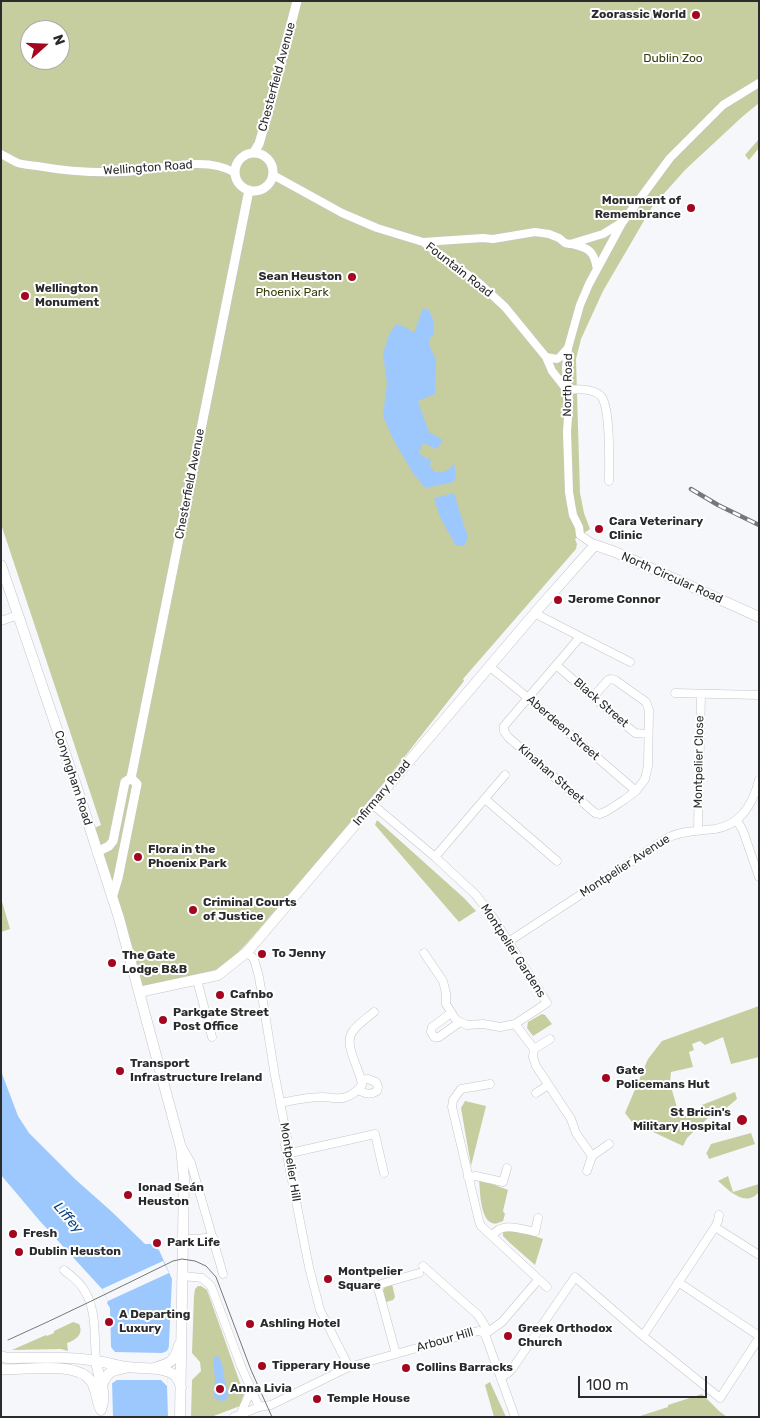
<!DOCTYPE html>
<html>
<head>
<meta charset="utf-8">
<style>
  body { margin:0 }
  #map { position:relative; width:760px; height:1418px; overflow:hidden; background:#f5f7fb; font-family:Rubik,sans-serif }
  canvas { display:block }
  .frame { position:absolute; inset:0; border:2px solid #2a2b2c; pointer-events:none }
  .north { position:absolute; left:20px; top:20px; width:50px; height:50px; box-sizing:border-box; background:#fff; border:1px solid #aaaaab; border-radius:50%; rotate:70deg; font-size:14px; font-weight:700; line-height:20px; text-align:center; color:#2a2b2c }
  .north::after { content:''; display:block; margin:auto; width:18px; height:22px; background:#a3061e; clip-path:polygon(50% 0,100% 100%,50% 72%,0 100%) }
  .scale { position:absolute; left:578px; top:1376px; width:129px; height:22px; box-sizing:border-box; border:2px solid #2a2b2c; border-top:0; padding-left:6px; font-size:15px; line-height:18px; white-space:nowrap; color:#2a2b2c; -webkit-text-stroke:4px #fff; paint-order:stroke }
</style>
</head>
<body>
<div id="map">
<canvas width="760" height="1418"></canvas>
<div class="frame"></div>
<div class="north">N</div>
<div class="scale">100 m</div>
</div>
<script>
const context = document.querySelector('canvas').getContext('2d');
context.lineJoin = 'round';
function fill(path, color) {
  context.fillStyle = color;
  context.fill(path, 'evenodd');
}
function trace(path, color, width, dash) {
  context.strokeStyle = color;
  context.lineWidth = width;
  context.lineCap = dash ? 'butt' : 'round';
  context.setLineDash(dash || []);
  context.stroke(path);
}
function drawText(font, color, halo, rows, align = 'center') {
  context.font = font + ' Rubik,sans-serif';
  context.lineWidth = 4;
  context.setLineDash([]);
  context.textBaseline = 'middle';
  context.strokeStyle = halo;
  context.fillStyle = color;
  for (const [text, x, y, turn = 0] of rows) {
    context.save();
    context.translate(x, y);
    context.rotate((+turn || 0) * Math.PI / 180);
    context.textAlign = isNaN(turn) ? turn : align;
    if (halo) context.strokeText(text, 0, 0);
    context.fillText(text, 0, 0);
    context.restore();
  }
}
const green = new Path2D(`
  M1 1H759V103L742 117 685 170 652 207 603 291 581 339 576 359 580 493 584 513 590 529 575 539 577 544 576 549 463 679 464 681 369 802 248 942 228 963 204 978 139 992 90 830 101 825 1 524ZM30 30H60V60H30Z
  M759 139V148L749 160 745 155Z
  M377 820 464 898 476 911 459 922 375 825Z
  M1 898 10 929 1 932Z
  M759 1006V1057L731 1064 723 1037 705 1045 700 1041 692 1044 694 1050 689 1052 693 1067 671 1072 670 1083 680 1118 698 1111 702 1105 735 1092 737 1099 719 1114 709 1117 687 1138 683 1146 632 1122 625 1113 648 1059 662 1041Z
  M542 1014 545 1015 552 1024 533 1036 527 1028 528 1022Z
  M465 1101 486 1106 471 1166 461 1108Z
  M751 1133 755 1144 709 1159 707 1154H706L711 1144Z
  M728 1176 733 1192 759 1184V1192C745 1208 730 1191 718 1181Z
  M479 1179 508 1190 503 1211 505 1214 503 1221C500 1222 496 1225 492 1223 480 1219 480 1190 479 1179Z
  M508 1230 526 1233 543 1239 535 1265 510 1243 503 1236V1232Z
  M392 1284 395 1297 393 1300 386 1302 383 1291 384 1288Z
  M198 1286H201L207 1290 244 1394 240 1406 211 1417H191L192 1380 201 1371 200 1362 192 1353 194 1296 195 1289Z
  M73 1322 79 1324C84 1334 76 1340 67 1343L68 1351 61 1349 12 1350 46 1335 47 1336 54 1333V1331Z
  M490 1382 506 1417H494L485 1385Z
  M702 1394 719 1411 727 1417H637L668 1407V1405Z`);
const water = new Path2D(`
  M423 308 429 310 434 322 433 335 429 339 430 347 436 360 435 394 418 401 429 432 443 440 437 449 423 443 419 452 424 458 431 459 430 466 435 472C444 473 449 471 454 463L456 476 454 482 425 488 413 473 394 441 383 416 387 383 383 354 389 335 396 324 405 327 414 333Z
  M454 493 468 538 464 546H456L440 517 434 498Z
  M1 1071 18 1116 29 1133 75 1179 111 1211 145 1244H151L159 1250 172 1279 167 1386 168 1417H113L110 1308 107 1303 108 1301 102 1289 39 1220 1 1175Z
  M216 1356 219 1357 222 1363 225 1382 229 1393 227 1398 224 1401 217 1400 214 1396 215 1377 213 1363 214 1358Z`);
const pier = new Path2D(`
  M163 1261 169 1273 108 1301 102 1289Z
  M111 1347 115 1352 162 1353 167 1351 169 1347 167 1386 161 1380H117L111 1384Z`);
const minor = new Path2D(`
  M1 154C7 157 13 161 18 163 24 165 31 165 37 166 65 171 94 173 122 172 156 171 205 154 235 173
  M273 175 342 213 377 228 423 242 479 283 505 307 546 357 557 359 560 357 568 348
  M423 242 483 238 493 239 535 232 549 234 559 238 565 243 570 244 603 234 621 223
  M572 244C589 248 594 251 597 269
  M546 357 552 371 567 390
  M567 390C578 389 592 388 601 396 611 408 609 464 609 481
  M595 545 580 535 579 527 573 515 571 504 569 492 567 432 569 401 566 368 568 348 580 305 589 284 622 223 670 158 723 105 759 83
  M534 613 630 662
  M1 621 18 615
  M580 637 504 726V731L508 737 595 813 600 814 607 811 624 800 636 791 645 779 648 766 649 710 646 702 615 680 611 679 608 680 593 697
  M556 665 635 733 648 734
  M489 666 528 698 636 791
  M675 693 759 695
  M485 799 557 861
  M372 804 435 857 476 895 494 919 547 1003 515 1024 534 1049 533 1057 536 1066 571 1119 576 1133 592 1156 587 1171
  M737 820 743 831 759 877
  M698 829 701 694
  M435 857 505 775
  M508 942 669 837C685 830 699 831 715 829 741 825 753 804 759 780
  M247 952 254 959 259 977 275 1076 287 1138 285 1145 309 1267 320 1310 349 1367
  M424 953 443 981 446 993V1004L456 1020 467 1025 483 1024 500 1027 515 1024
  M197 980 212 1037
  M451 1013 432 1027 431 1032 434 1037H439L460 1022
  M534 1049 550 1039
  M490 1084 461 1089 453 1100 452 1107 479 1221 481 1226 547 1287
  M358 1090C365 1093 370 1096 377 1091L378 1087 376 1082 368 1079 361 1080
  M536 1093 548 1085
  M280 1103C294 1100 308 1097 323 1097 331 1097 339 1100 346 1097 352 1095 358 1090 362 1085L361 1080C358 1066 343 1043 353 1031 358 1024 367 1018 374 1012
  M182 1147 191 1163 223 1274
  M286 1154 375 1134 384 1173
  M592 1156 609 1144
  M468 1177 476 1176 503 1182 507 1168
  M715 1227 718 1221 719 1215
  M492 1236C502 1221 520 1229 535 1232L538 1218
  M184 1239H197L213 1237
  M423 1266 478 1315 485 1326V1334
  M64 1270C71 1276 80 1282 84 1290 97 1309 94 1338 96 1360
  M183 1276 202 1278 211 1286 241 1366 259 1407
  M678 1282 759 1336
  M485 1334 502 1322 538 1280
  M643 1336 715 1227 759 1255
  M396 1354 378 1288 381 1284 419 1273
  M501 1377 508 1373 512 1369 575 1277 643 1336 720 1398 759 1338
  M240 1415 251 1390
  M234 1417 259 1407 271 1405 349 1367 478 1331 483 1332 486 1337 515 1417`);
const tertiary = new Path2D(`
  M254 152 259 144 269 109 297 1
  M235 172a19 19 0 1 1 38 0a19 19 0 1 1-38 0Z
  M97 852 109 846 113 841 125 782 131 778 249 190
  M112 898 118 878 137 784 131 778`);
const secondary = new Path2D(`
  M1 565 77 788 119 918 181 1148 184 1178 180 1417
  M139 992 218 975 247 952 540 607 595 545 615 552 759 617
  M1 1356 7 1358C37 1358 67 1356 96 1361 107 1362 117 1366 127 1367 141 1369 160 1366 173 1374 178 1377 179 1381 181 1387
  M96 1360C97 1375 107 1391 102 1406
  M154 1368C170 1363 175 1362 179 1345
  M1 1369C24 1371 76 1360 91 1381 97 1390 96 1401 101 1410
  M102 1385C108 1371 111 1371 125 1368`);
const tram = new Path2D(`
  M8 1340C64 1315 118 1288 173 1261L182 1259 195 1261 206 1266 216 1277 251 1370 272 1417`);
const rail = new Path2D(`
  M691 489 718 505 759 525`);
const markers = [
  [696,15,5,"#a3061e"],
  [691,208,5,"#a3061e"],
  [352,277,5,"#a3061e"],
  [25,296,5,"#a3061e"],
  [599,529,5,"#a3061e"],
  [558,600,5,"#a3061e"],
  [138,857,5,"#a3061e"],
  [193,910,5,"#a3061e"],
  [262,954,5,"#a3061e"],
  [112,963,5,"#a3061e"],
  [220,995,5,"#a3061e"],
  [163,1020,5,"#a3061e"],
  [120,1071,5,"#a3061e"],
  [606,1078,5,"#a3061e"],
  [742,1120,6,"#a3061e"],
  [128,1195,5,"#a3061e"],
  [13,1234,5,"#a3061e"],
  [157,1243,5,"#a3061e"],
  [19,1252,5,"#a3061e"],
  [328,1279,5,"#a3061e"],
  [109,1322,5,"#a3061e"],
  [250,1324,5,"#a3061e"],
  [508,1336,5,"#a3061e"],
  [262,1366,5,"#a3061e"],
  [406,1368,5,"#a3061e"],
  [220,1389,5,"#a3061e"],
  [317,1399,5,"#a3061e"]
];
const poiNames = [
  ["Zoorassic World",686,15,"right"],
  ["Monument of",681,201,"right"],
  ["Remembrance",681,215,"right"],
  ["Sean Heuston",342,277,"right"],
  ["Wellington",35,289],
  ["Monument",35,303],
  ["Cara Veterinary",609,522],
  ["Clinic",609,536],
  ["Jerome Connor",568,600],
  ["Flora in the",148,850],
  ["Phoenix Park",148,864],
  ["Criminal Courts",203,903],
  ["of Justice",203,917],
  ["To Jenny",272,954],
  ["The Gate",122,956],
  ["Lodge B&B",122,970],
  ["Cafnbo",230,995],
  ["Parkgate Street",173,1013],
  ["Post Office",173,1027],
  ["Transport",130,1064],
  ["Infrastructure Ireland",130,1078],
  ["Gate",616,1071],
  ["Policemans Hut",616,1085],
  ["St Bricin's",731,1113,"right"],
  ["Military Hospital",731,1127,"right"],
  ["Ionad Seán",138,1188],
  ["Heuston",138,1202],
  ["Fresh",23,1234],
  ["Park Life",167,1243],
  ["Dublin Heuston",29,1252],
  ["Montpelier",338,1272],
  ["Square",338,1286],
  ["A Departing",119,1315],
  ["Luxury",119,1329],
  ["Ashling Hotel",260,1324],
  ["Greek Orthodox",518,1329],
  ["Church",518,1343],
  ["Tipperary House",272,1366],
  ["Collins Barracks",416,1368],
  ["Anna Livia",230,1389],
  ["Temple House",327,1399]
];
const parkNames = [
  ["Dublin Zoo",673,59],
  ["Phoenix Park",292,293]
];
const streetNames = [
  ["Chesterfield Avenue",277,77,-75],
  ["Wellington Road",148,168,-4],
  ["Fountain Road",459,270,38],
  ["North Road",568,385,-89],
  ["Chesterfield Avenue",190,484,-79],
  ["North Circular Road",672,578,24],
  ["Black Street",601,703,41],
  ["Aberdeen Street",563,728,41],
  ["Montpelier Close",699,762,-89],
  ["Kinahan Street",551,774,41],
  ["Conyngham Road",73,778,72],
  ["Infirmary Road",382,793,-50],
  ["Montpelier Avenue",625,866,-33],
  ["Montpelier Gardens",513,951,57],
  ["Montpelier Hill",290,1162,81],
  ["Arbour Hill",445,1340,-16]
];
const waterNames = [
  ["Liffey",68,1218,49]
];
fill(green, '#c6ce9f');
fill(water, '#9dc8fe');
fill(pier, '#f5f7fb');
trace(minor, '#c5c6ca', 9);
trace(tertiary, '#c5c6ca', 10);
trace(secondary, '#c5c6ca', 11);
trace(minor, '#fff', 8);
trace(tertiary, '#fff', 9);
trace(secondary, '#fff', 10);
trace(tram, '#76777a', 1);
trace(rail, '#76777a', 4.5);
trace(rail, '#fff', 2.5, [8]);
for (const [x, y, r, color] of markers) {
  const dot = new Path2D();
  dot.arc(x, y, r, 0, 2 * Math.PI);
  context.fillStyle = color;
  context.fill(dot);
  trace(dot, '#fff', 2);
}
drawText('bold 12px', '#2a2b2c', '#fff', poiNames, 'left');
drawText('12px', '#373c08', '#fff', parkNames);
drawText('12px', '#2a2b2c', '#fff', streetNames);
drawText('italic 14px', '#074381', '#fff', waterNames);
</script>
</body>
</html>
